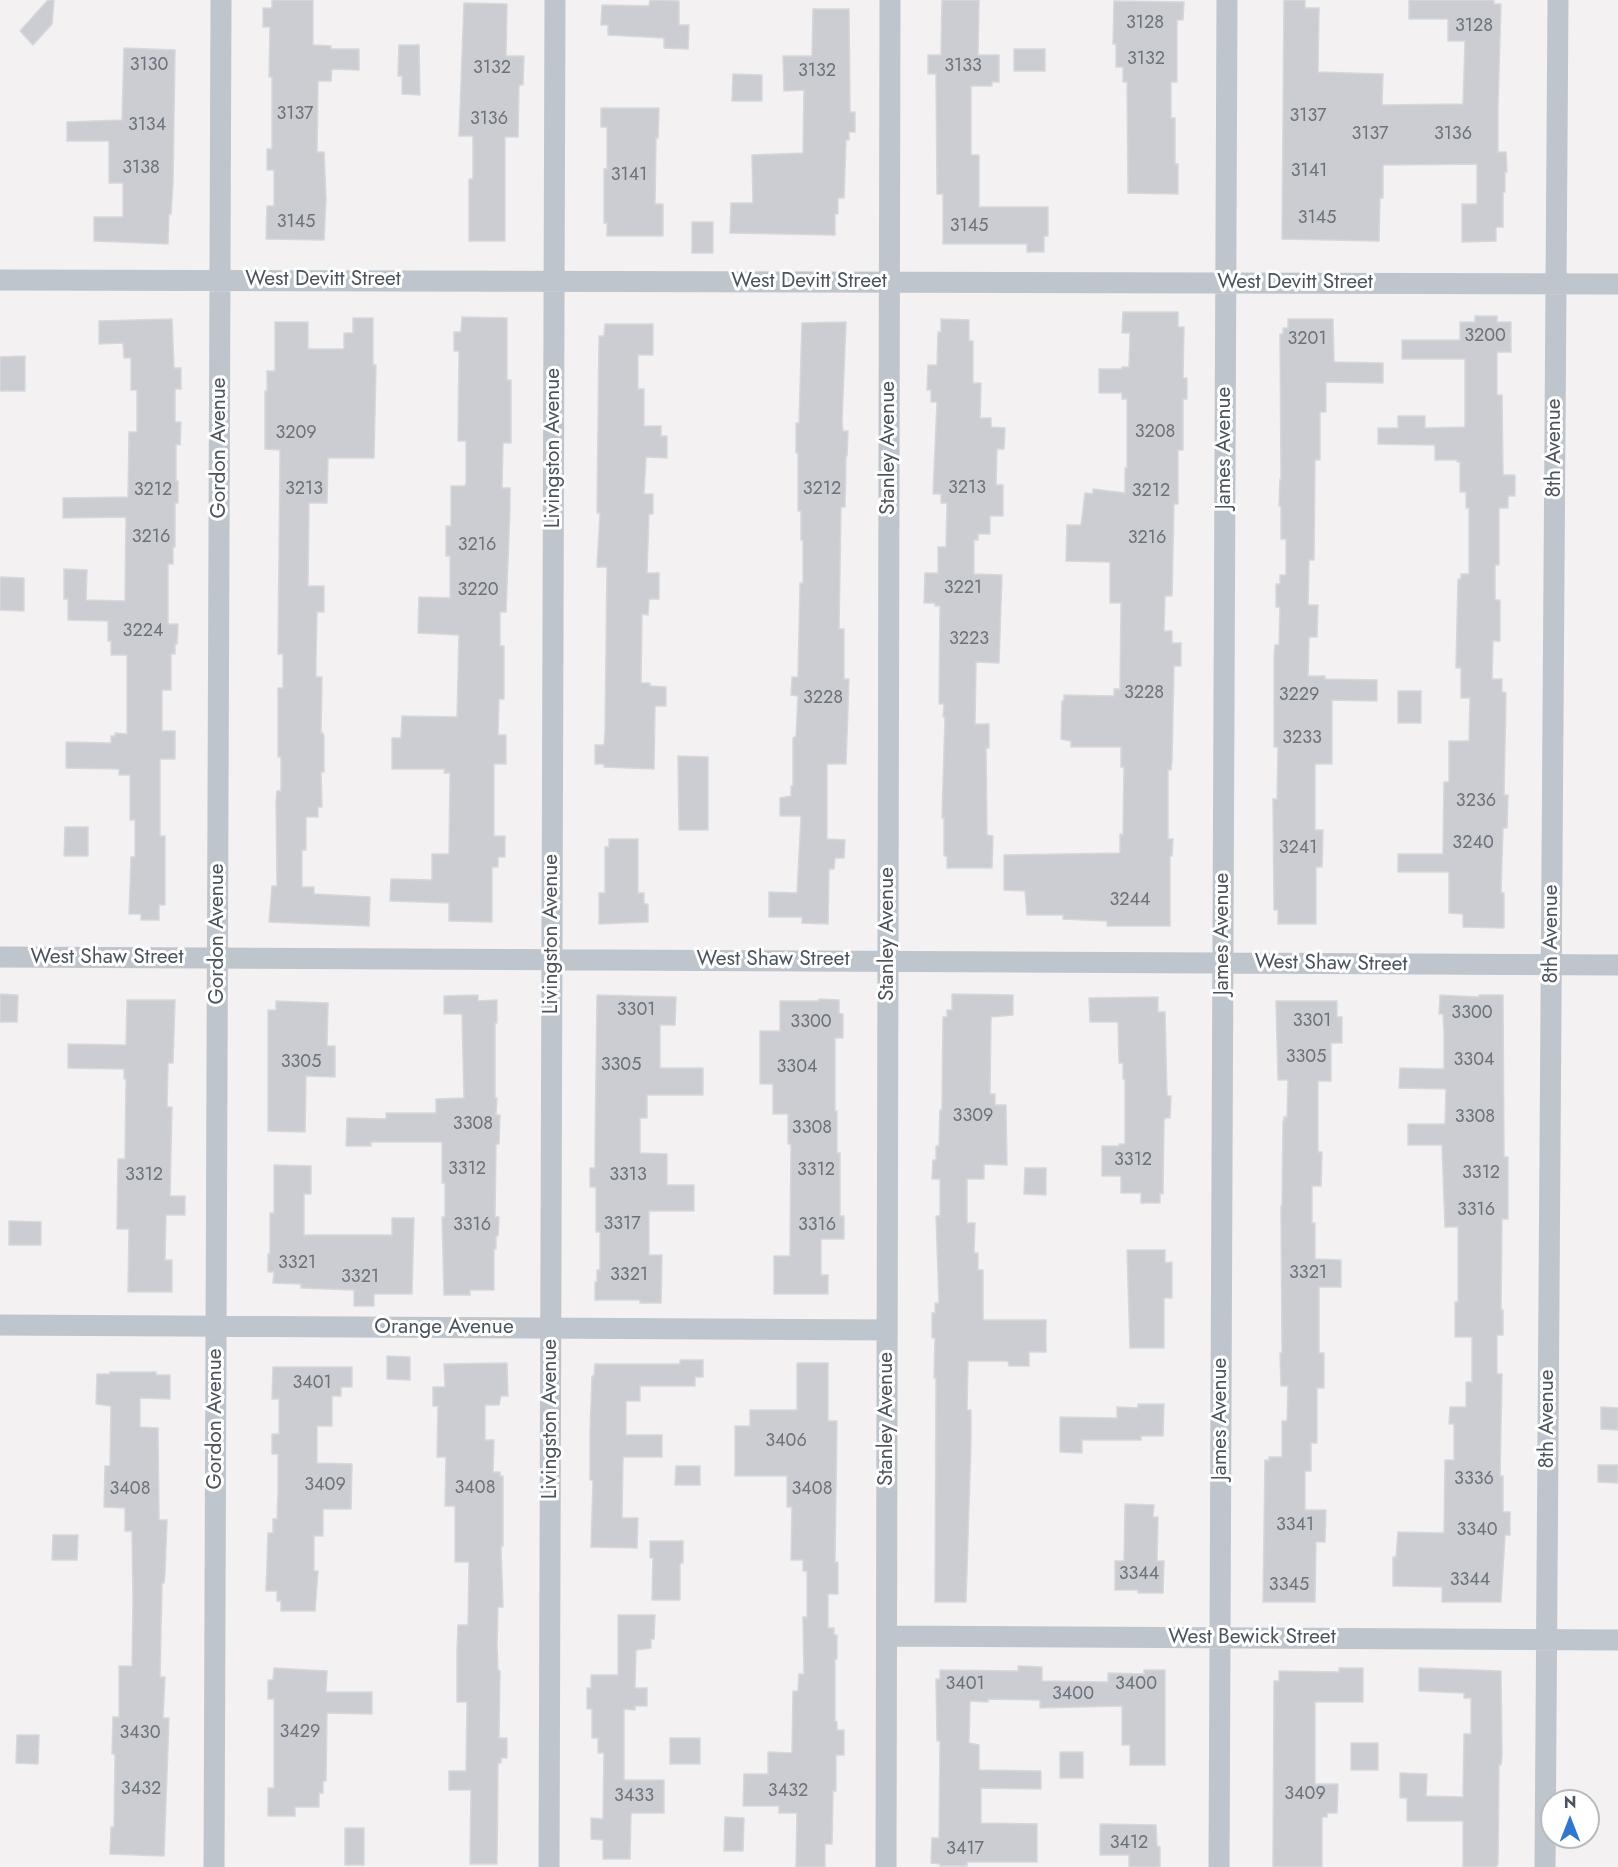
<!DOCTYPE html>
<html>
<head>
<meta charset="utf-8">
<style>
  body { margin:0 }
  #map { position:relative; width:1618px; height:1867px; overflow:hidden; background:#f3f1f1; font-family:Jost,sans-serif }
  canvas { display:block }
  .north { position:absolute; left:1540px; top:1789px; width:60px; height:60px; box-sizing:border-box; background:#fff; border:2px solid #b7bbbe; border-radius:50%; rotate:0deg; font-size:16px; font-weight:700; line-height:24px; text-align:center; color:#4b545c }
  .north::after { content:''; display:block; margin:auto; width:21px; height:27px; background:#3077ce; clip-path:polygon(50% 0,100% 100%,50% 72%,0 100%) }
</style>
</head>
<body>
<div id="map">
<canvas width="1618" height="1867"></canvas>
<div class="north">N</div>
</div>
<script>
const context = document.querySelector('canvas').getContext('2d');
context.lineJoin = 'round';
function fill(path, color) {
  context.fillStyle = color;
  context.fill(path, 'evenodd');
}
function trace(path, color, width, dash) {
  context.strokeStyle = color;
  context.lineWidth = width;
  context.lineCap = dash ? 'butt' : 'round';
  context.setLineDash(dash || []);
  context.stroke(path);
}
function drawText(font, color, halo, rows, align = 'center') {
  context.font = font + ' Jost,sans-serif';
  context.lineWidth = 6;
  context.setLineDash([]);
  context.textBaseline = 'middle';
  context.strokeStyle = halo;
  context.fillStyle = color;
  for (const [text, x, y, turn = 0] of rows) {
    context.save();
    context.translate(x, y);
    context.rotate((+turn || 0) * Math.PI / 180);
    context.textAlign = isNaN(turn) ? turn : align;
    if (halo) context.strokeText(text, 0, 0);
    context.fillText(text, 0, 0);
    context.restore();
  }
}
const building = new Path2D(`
  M48 0H54L52 24 33 45 20 31Z
  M272 0H313V45L331 46V49H359V70L332 69 331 81H318L317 152H324L326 199 324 240 266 239 267 206H274V170H267V149H272V77H269L270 27H263V8H272Z
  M650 0 679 1V25H689L688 49 664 48V38L608 35V25H601L602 5 649 6Z
  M942 0H979L978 55H999V82H992V86H971V155H979V207H1048V236H1044V252H1027V244H943V194H937L936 74H928V55H941Z
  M1284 0H1305V8H1319L1318 72 1383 74 1382 105 1463 104 1465 41H1448V19H1409V0H1494V4H1501L1498 104V152H1506L1507 172H1505V192H1503V227H1496V241L1462 242V204H1477V164L1383 165V198H1380L1379 241 1282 239Z
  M1114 1 1184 2 1183 20H1177V82H1171V118H1175V164H1178V194L1128 193 1127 82H1123V67H1116V44H1113Z
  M464 3 507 4 506 56H524L523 85H519L518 137H505V241H469V179H473V136H459Z
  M813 9H849L850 112H855V132H849V140H846L844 198H838V214H835V235L730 233 731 203H753L752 155 803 153 804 90 784 91 783 56H812Z
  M399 45H419L420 95 402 94V76H398Z
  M124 48 175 50 173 183 171 214H169L168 244 94 241V217H123V183H109V141H67V122L122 120Z
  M1014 49H1045V71H1014Z
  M733 74 762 75V101H732Z
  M601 108H659L658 138H656L655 204H663V236H607V223H604V169H607V127H601Z
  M692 222H713V253H692Z
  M1123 312H1178V327H1184L1183 378H1187V399H1183V450H1178V504H1174L1172 596H1165L1164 631H1172V643H1181V666H1174L1172 761 1171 770H1168V839H1173L1172 856H1170V926H1107V921L1063 919V915H1027L1025 891 1004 890V855L1120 853V834L1123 835 1124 767H1121V747H1071V741L1061 739 1062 701H1064V695L1114 696V689H1120L1121 605V603H1110V562L1066 561 1067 525H1081L1085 493 1093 494V489L1125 493V468H1127V399H1122V393H1099V369H1122V367H1129L1130 333H1122Z
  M1475 316H1497V322H1511V352H1497V395H1502L1503 475H1515V496H1508V508H1499V565H1495V600H1500V641H1493L1492 679H1502V692L1506 693 1504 795H1508L1507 828H1503L1501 893H1504V928L1463 927V914L1449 913V872H1398V854H1443L1444 782H1449V741H1469L1470 698H1461V668H1456L1458 579H1461V574H1469V508H1466V492H1460V462H1457V460H1435V445L1378 444V428H1398V416H1425V428L1465 427V359H1402V340H1460V322H1475Z
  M462 317 507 318V380H511V443H503L502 488H510V508L506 612H500V646H504V699H499L498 735H506V764H494V836H505V857H498V867H492V922L449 921V903L390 901 391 879 432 880V854H449L450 773H444L445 769H392V738H401L402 716 457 717 459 635 418 633 419 597 450 598V556H446V526H451V486H465L466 482V441H458L459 351H454V332H461Z
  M353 318H373V365H376L374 458H328L327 503H309L308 586H324V612H317L316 658V677H322L321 733H323L324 737V772H321L322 807H318V817H306V850H302V887H314V894L370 897 369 926 269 922 272 886H277L276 801 277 791H281V757H278V688H283V654H278L280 450 265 449V391H267V371H275V322H308V349H344V333H353Z
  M172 319 174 368H181V389H175V422H181L180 445 176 444V481H178V503H175V547H173V564H168V624H178L177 644H175V654H171V690H162V731H175V759H160V836H165V905H159V920H141V914H129L131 857H135V820H130V775H119V769L66 768V742L111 743V736H115V733L127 734V655H111V641H108V621L68 620V599H64V569L87 570 86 600 125 601 126 517 63 518V498L128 497 129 432H137V390H131V358H124L123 343 99 344V321Z
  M941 319 969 320V341H973V383H981L980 418H991V427L1005 428 1004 449H997L996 485H1003V516H990V534H978V540H974V574L1002 575 999 663 976 662 975 724H989V748H986L987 835 993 836 992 868H947V856H944V818H942L945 717H943L944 704H939L940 606H935V603H924L925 573H938V547H946L947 503H941V494H933L937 402H931V390H927L928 365H937L938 332H941Z
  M1288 319H1333L1334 362 1383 363V383L1326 382V412H1320V460H1315L1314 560H1309L1308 605H1318L1317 637H1309L1308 676H1325V679L1377 680V701L1332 700V764H1315V830H1323L1322 867H1316V924H1278V910H1274L1273 799H1277L1278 747H1274V657L1275 645H1279L1280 607H1276V584H1280V575H1286V539H1281V506H1279L1280 479H1281L1280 334H1283V328H1288Z
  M846 322 842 421 843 431H848L847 456H846L845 507H841L839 629H844V679H849L846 764H827V839L845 840 844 858H835L834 869H829L828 924 802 923V917H769V892L797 893 801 816H780V798L791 796V786H793V738L796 736 798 696 791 695 792 677H798L800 583H803V540H801V511H798V453H796V423H799L802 323Z
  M605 324H653V355H638V389H644V426H661V436H667V458L646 457 644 494H653V514H649L647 573H659V599H649L648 615 642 614 641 683H650V686L666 687V706H655L654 769 604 767V764H595V745H604L605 732 607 567H597L600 513H597L599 336H604Z
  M25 356V391H0V357Z
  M0 577 24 578V611L0 610Z
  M1398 691H1421V723H1398Z
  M678 756 708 757V830H679Z
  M65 827H88V856H64Z
  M609 839H638V893H644V904H648V922L599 924V893H605V847H609Z
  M0 994 18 995 17 1022H0Z
  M952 994 1013 995V1015L991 1017 990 1094H995V1105H1006L1007 1165 984 1164V1179H967V1223H975L974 1253H978V1270H983V1320H1046V1352H1029V1366H1009L1008 1361H968L967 1410H971V1440L966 1602H935L936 1378H934L935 1338H932V1313H935V1303H939L936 1216H940V1179H932L933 1160H936V1146H939L940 1110H942L943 1017H947V1010H952Z
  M478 995V1001L497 1000V1023H495V1098H497L496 1115H500L499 1144H496L495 1217H499L498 1236H496V1249H494V1290H470V1295H444L442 1217H445V1183H442V1142H371V1146H346L347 1118 386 1119V1113H436V1099L464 1098 462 1014H444V996Z
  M597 995 676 997 675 1025H660V1068H703V1095H647V1118H640V1153L667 1154V1185H694V1211H649V1255H662L661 1303H640V1300H595V1282H597V1270H600V1232H596V1187H590V1168H595V1151Z
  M1440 995 1479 997V995H1503L1504 1157H1508V1219H1502L1501 1310H1503V1335H1497V1374H1502L1500 1476H1503V1512H1510V1535H1505L1501 1602H1442V1587L1393 1586V1557H1396L1398 1532 1444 1533 1445 1460H1454V1424H1449L1450 1407H1466V1382H1472V1337H1455V1302H1458V1227H1445L1442 1145H1408V1124H1445L1446 1089 1399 1088 1400 1068 1444 1069V1032L1443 1014H1439Z
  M1158 997V1012H1165L1167 1096H1171L1170 1118H1165L1164 1121 1163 1194 1160 1193V1203H1141V1193H1121V1177L1119 1176H1102V1146H1119V1144H1125V1079H1123V1063H1119L1118 1022H1090L1089 998Z
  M819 999 839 1000V1013L843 1014V1038H835V1111H837V1153H840V1216H844V1239H821V1275H828V1294H774V1256H790L791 1144H788V1114H773V1084H760V1031H780V1001H819Z
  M127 1000H175L173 1063H168L167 1107H172L170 1196H185V1215H166L165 1260H172V1292H128L129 1229H117L118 1159H125L126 1079H124V1069L68 1068V1044L126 1045Z
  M276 1001 328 1003 327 1046H335V1077L306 1076 305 1132 268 1131V1010H276Z
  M1276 1001H1337V1017H1342V1043H1331V1081H1318V1152H1322L1321 1186H1312V1223H1315V1259L1341 1260V1287H1319V1353H1324V1388H1317V1443H1311V1471H1305V1510H1326L1325 1542H1316L1315 1602H1263L1265 1460H1269V1457H1282V1421H1287L1288 1386H1281L1280 1353H1282L1281 1206H1282L1283 1121 1284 1122V1117H1287L1288 1080H1278Z
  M274 1165 311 1166V1194H304V1235H392V1218H414L412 1294H374V1306H354V1290L301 1288V1284L273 1283 274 1272H268V1254H270V1213H274Z
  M1025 1168H1046V1195L1024 1194Z
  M9 1221 41 1222V1245H9Z
  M1127 1250H1165V1263L1172 1262V1298H1164V1348H1130Z
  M387 1356 410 1357V1380L387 1379Z
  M680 1360H703V1377H695V1386H640V1401H626V1435H662V1457H623L622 1518H638L637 1548 591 1547 593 1480H590V1432L592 1376H594L595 1364H680Z
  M507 1363 508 1396H501L499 1405H485V1440H494L493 1472H500V1476H503V1546H501L503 1607H498L497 1645 498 1670 500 1671 499 1738H507V1758H501V1763H498L497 1864H470L471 1790H449V1771H466L467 1702H457V1650L458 1625H468L469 1562H455V1506H445L446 1457H437L438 1406H433V1387H445L444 1364Z
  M797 1363H828V1421H837L835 1562H838V1594H828V1628H834V1635H837V1659H835V1721L837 1722V1730H844V1755H836V1791H833L832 1844H825V1867H796L797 1813H779V1806H743L744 1774H768V1752L792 1753 793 1691H798L799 1674H804L803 1617H807V1571H803V1560H791L792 1507H787V1476H735V1426H750V1410H797Z
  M273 1367H352V1387H341V1396H332V1426H317V1463L352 1464 351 1509H323V1536H314V1571H318L315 1611H281V1601H277V1591H266L268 1533H273V1519H277L278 1491V1454H272V1434H279V1399H272Z
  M110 1372H156V1375H170V1399L140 1398V1427L158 1428 159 1520H167L165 1574 164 1583H162L160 1677H165L163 1718H169L164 1856 110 1854 111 1827H114L115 1754H112L113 1717H119V1666H132L133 1602 132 1531H125V1508L104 1507 105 1466H110L111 1406 96 1404 97 1374H110Z
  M1138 1404H1164L1163 1436H1141V1440H1082V1453L1060 1452V1417L1117 1418V1407L1138 1408Z
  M1601 1407 1618 1408V1430L1601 1429Z
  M1598 1465H1618V1483L1598 1482Z
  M676 1466H700V1485H675Z
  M1125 1504 1154 1505 1153 1517H1158L1157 1561H1164L1163 1593H1138V1590H1115V1561H1124Z
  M53 1535H78L77 1560H52Z
  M650 1541H683V1563H680V1600H652L653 1558H650Z
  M618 1615H655L654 1639H651V1648L636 1650 635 1688H647V1706H635V1710L624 1709V1780H664V1813H631L630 1859H603V1840L591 1839V1818L603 1819 604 1753H598V1738H592V1709H587V1688H591V1675H618Z
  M1018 1666 1042 1667V1681L1108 1682V1673L1144 1674V1670H1165V1765H1130V1745H1122V1706L1040 1708V1700L988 1699V1702L970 1701 969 1743 979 1745V1770L1041 1771V1789L981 1788V1823L1037 1824V1862H967V1866H940V1864L931 1863 932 1838H939L940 1741H937L936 1679H940V1670L1018 1671Z
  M274 1668 327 1671 326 1692H372V1714L327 1713 326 1781H323V1793H319V1807H295V1816H268V1788H274V1699H268V1680H273Z
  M1339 1668H1363V1702H1315V1784H1338L1337 1813H1327V1817H1322V1867H1273L1274 1681H1279V1671L1339 1672Z
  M1419 1668 1501 1671 1502 1756 1501 1765H1499L1498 1864 1496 1867H1463V1821H1407V1798H1400V1773L1427 1774 1426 1796 1463 1797 1464 1734H1471V1698H1464V1693L1419 1691Z
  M17 1735H39L38 1764 16 1763Z
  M670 1738H700V1764H670Z
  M1351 1743H1378V1770H1351Z
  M1060 1752H1083V1778H1060Z
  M725 1817 744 1818 743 1851H724Z
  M1100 1824 1156 1825 1157 1846 1160 1847V1867H1129V1855H1100Z
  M345 1828H364V1865H345Z`);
const street = new Path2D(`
  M0 280 1618 284
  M0 957 1618 965
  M0 1325 887 1330
  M887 1636 1618 1640
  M214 1867 221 0
  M549 1867 555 0
  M886 1867 890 0
  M1219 1867 1227 0
  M1545 1867 1558 0`);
const numberNames = [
  ["3128",1145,24],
  ["3128",1474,27],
  ["3132",1146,60],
  ["3130",149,66],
  ["3133",963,67],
  ["3132",492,69],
  ["3132",817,72],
  ["3137",295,115],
  ["3137",1308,117],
  ["3136",489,120],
  ["3134",147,126],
  ["3137",1370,135],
  ["3136",1453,135],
  ["3138",141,169],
  ["3141",1309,172],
  ["3141",629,176],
  ["3145",1317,219],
  ["3145",296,223],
  ["3145",969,227],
  ["3200",1485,337],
  ["3201",1307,340],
  ["3208",1155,433],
  ["3209",296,434],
  ["3213",967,489],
  ["3213",304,490],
  ["3212",822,490],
  ["3212",153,491],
  ["3212",1151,492],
  ["3216",151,538],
  ["3216",1147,539],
  ["3216",477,546],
  ["3221",963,589],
  ["3220",478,591],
  ["3224",143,632],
  ["3223",969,640],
  ["3228",1144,694],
  ["3229",1299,696],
  ["3228",823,699],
  ["3233",1302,739],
  ["3236",1476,802],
  ["3240",1473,844],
  ["3241",1298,849],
  ["3244",1130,901],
  ["3301",636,1011],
  ["3300",1472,1014],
  ["3301",1312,1022],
  ["3300",811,1023],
  ["3305",1306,1058],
  ["3304",1474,1061],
  ["3305",301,1063],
  ["3305",621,1066],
  ["3304",797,1068],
  ["3309",973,1117],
  ["3308",1475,1118],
  ["3308",473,1125],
  ["3308",812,1129],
  ["3312",1133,1161],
  ["3312",467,1170],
  ["3312",816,1171],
  ["3312",1481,1174],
  ["3312",144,1176],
  ["3313",628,1176],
  ["3316",1476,1211],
  ["3317",622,1225],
  ["3316",472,1226],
  ["3316",817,1226],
  ["3321",297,1264],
  ["3321",1308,1274],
  ["3321",629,1276],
  ["3321",360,1278],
  ["3401",312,1384],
  ["3406",786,1442],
  ["3336",1474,1480],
  ["3409",325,1486],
  ["3408",475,1489],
  ["3408",130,1490],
  ["3408",812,1490],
  ["3341",1295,1526],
  ["3340",1477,1531],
  ["3344",1139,1575],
  ["3344",1470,1581],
  ["3345",1289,1586],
  ["3401",965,1685],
  ["3400",1136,1685],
  ["3400",1073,1695],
  ["3429",300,1733],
  ["3430",140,1734],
  ["3432",141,1790],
  ["3432",788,1792],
  ["3409",1305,1795],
  ["3433",634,1797],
  ["3412",1129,1844],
  ["3417",965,1850]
];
const streetNames = [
  ["West Devitt Street",323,280],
  ["West Devitt Street",809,282],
  ["West Devitt Street",1295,283],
  ["Gordon Avenue",220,448,-90],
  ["Livingston Avenue",554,448,-90],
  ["Stanley Avenue",889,448,-90],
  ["James Avenue",1225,448,-90],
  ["8th Avenue",1555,448,-90],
  ["Gordon Avenue",218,934,-90],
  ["Livingston Avenue",552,934,-90],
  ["Stanley Avenue",888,934,-90],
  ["James Avenue",1223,934,-90],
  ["8th Avenue",1552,934,-90],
  ["West Shaw Street",107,958],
  ["West Shaw Street",773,960],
  ["West Shaw Street",1331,964,1],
  ["Orange Avenue",444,1328],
  ["Gordon Avenue",216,1419,-90],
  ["Livingston Avenue",551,1419,-90],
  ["Stanley Avenue",887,1419,-90],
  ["James Avenue",1221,1419,-90],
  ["8th Avenue",1548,1419,-90],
  ["West Bewick Street",1252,1638]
];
fill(building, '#cbcdd3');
trace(building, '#d6d7db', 1.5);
trace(street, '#bec5cc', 21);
drawText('18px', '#6b727a', null, numberNames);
drawText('21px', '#4b545c', '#fff', streetNames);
</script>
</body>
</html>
